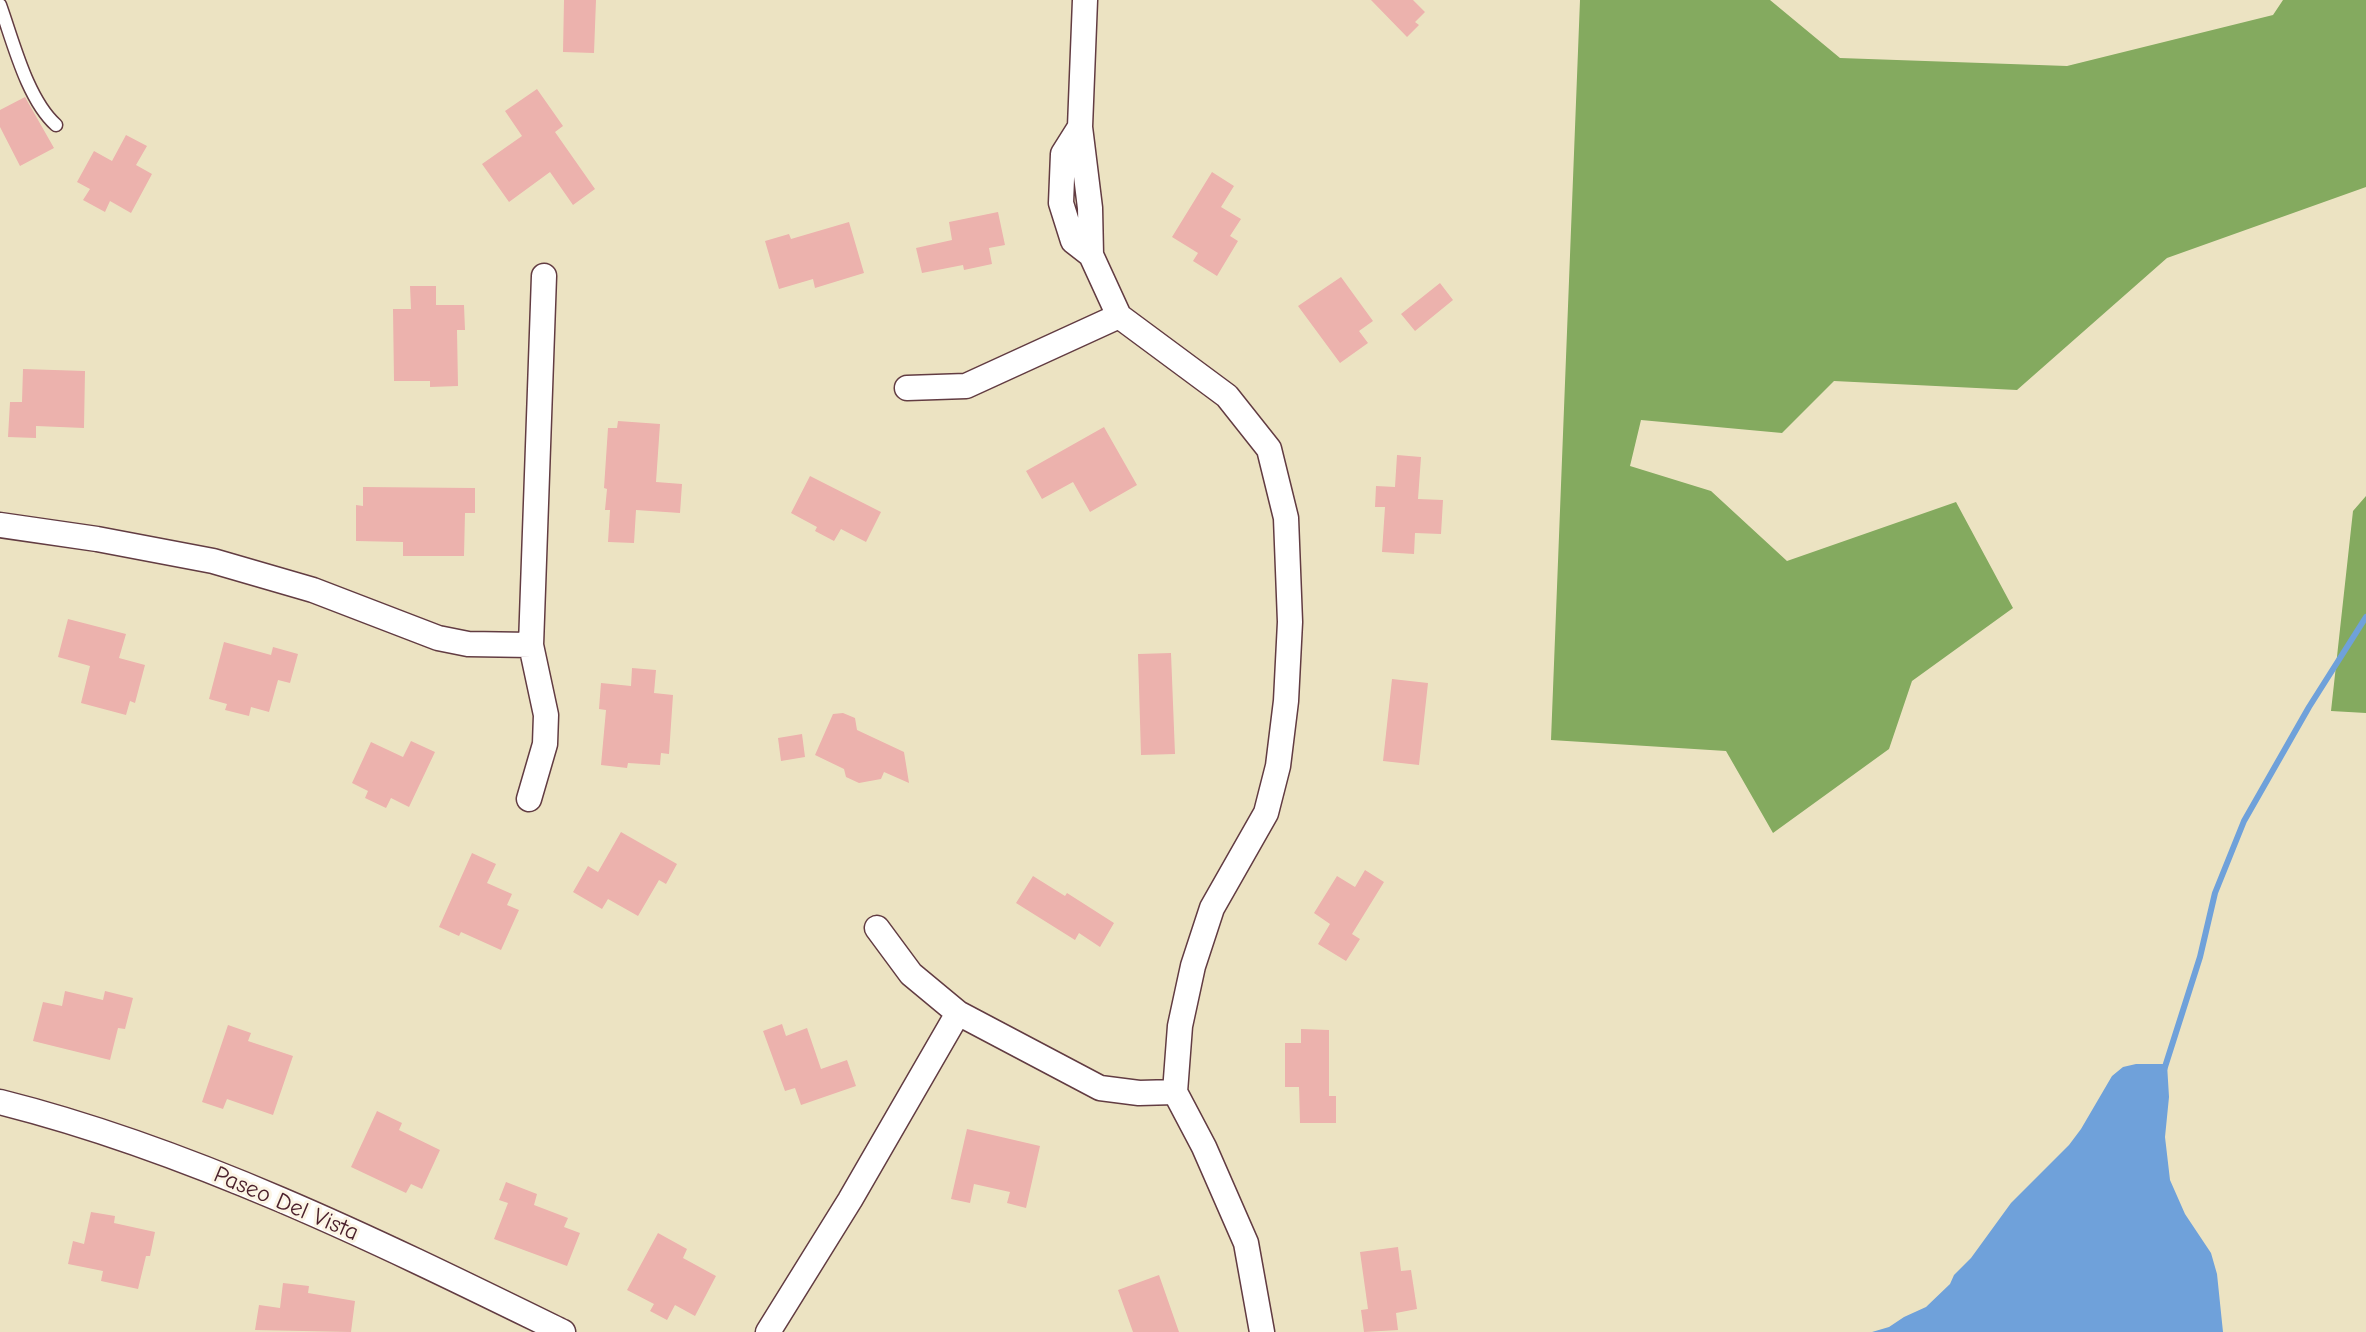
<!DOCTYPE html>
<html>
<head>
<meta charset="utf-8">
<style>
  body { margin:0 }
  canvas { display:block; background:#ece3c2 }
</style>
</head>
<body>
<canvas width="2366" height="1332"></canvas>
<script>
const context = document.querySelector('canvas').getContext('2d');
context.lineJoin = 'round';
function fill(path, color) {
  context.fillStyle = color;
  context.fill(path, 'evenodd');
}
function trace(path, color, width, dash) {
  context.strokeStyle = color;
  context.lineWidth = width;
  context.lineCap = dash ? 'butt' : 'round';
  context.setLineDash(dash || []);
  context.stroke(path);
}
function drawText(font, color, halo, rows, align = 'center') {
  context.font = font + ' "Comic Neue",sans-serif';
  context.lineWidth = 6;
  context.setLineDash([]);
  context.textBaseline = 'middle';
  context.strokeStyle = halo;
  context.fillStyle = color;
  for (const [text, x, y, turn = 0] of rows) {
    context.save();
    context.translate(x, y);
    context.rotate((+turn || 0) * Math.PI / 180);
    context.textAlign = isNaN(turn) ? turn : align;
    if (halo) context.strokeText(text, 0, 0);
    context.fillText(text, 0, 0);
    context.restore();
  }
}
const forest = new Path2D(`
  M1580 0H1770L1840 58 2067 66 2273 15 2283 0H2366V187L2167 258 2017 390 1834 381 1782 433 1641 420 1630 466 1711 491 1787 561 1956 502 2013 608 1912 681 1889 749 1773 833 1726 751 1551 740Z
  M2366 496V713L2331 711 2353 511Z`);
const water = new Path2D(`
  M2136 1064H2167L2169 1097 2165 1137 2170 1180 2185 1214 2211 1253 2217 1274 2223 1332H1872L1889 1327 1904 1317 1926 1307 1950 1284 1954 1275 1971 1258 2011 1203 2069 1145 2081 1129 2112 1076 2123 1067Z`);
const stream = new Path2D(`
  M2164 1070 2200 957 2215 893 2244 821 2309 707 2366 617`);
const building = new Path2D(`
  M564 0H596L594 53 563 52Z
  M1371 0H1413L1425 12 1415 22 1419 25 1407 37Z
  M537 89 563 126 555 132 595 189 573 205 550 172 509 202 482 164 522 136 505 111Z
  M25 97 54 148 20 166 0 127V110Z
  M126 135 147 146 136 165 152 174 131 213 110 201 105 212 83 200 90 189 77 182 94 151 112 161Z
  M1212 172 1234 186 1221 207 1241 219 1230 236 1238 241 1217 276 1193 261 1198 253 1172 237Z
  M998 212 1005 245 989 248 992 264 964 270 963 265 922 273 916 248 952 240 949 222Z
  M849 222 864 273 815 288 813 279 779 289 765 241 789 234 791 239Z
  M1341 277 1373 321 1359 331 1368 343 1340 363 1298 306Z
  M1440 283 1453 300 1415 331 1401 314Z
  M410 286H436V305H464L465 330H457L458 386 430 387V381H394L393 309H411Z
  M23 369 85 371 84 428 36 426V438L8 437 10 402H22Z
  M618 421 660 424 656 482 682 484 680 513 636 510 634 543 608 542 610 510H605L607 489 604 488 608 428H617Z
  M1104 427 1137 485 1090 512 1073 482 1042 499 1026 471Z
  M1397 455 1421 457 1418 499 1443 500 1441 534 1415 533 1414 554 1382 552 1385 507H1375L1376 486 1395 487Z
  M810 476 881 512 866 542 841 529 834 541 815 531 817 527 791 513Z
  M363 487 475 488V513H465L464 556H403V542L356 541V505L363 506Z
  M68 619 126 634 119 658 145 665 135 703 130 701 126 715 81 703 90 666 58 657Z
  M224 642 271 655 273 647 298 654 290 683 278 680 269 712 251 707 249 716 225 710 227 704 209 699Z
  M1171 653 1175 754 1141 755 1138 654Z
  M632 668 656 670 654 693 673 695 669 754 661 753 660 765 628 763 627 768 601 765 606 710 599 709 601 683 631 686Z
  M1392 679 1428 683 1419 765 1383 761Z
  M843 713 855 718 857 730 904 752 909 783 884 772 881 779 859 783 846 777 844 769 815 755 833 714Z
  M802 734 805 757 781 761 778 738Z
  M411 741 435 752 409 807 391 798 386 808 365 798 368 791 352 783 371 742 403 757Z
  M621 832 677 864 666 884 659 880 638 916 608 899 602 909 573 892 588 866 598 872Z
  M472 853 496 864 487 883 512 894 507 905 519 910 501 950 461 932 459 936 439 927Z
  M1365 870 1384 882 1352 934 1360 939 1346 961 1318 944 1330 924 1314 913 1337 876 1355 887Z
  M1033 876 1065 896 1067 893 1114 923 1100 947 1079 933 1075 940 1016 903Z
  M65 991 103 1000 105 991 133 998 125 1029 118 1028 110 1060 33 1041 43 1002 62 1006Z
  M782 1024 786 1036 807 1028 821 1069 847 1060 856 1086 801 1105 795 1088 785 1091 763 1031Z
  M228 1025 251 1033 248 1041 293 1056 273 1115 227 1099 223 1109 202 1102Z
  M1301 1029 1329 1030V1096H1336V1123H1300L1299 1087H1285V1043H1301Z
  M377 1111 402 1123 399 1130 440 1150 422 1189 411 1184 406 1193 351 1167Z
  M967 1129 1040 1146 1026 1208 1007 1203 1010 1192 974 1184 970 1203 951 1199Z
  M506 1182 537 1194 534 1205 568 1218 564 1227 580 1233 567 1266 494 1239 508 1203 499 1200Z
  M91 1212 115 1216 114 1223 155 1232 150 1256H146L138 1289 101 1281 103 1271 68 1264 73 1241 84 1244Z
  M658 1233 687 1249 683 1258 716 1276 695 1316 675 1305 667 1320 650 1311 654 1304 627 1290Z
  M1398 1247 1401 1271 1411 1270 1417 1309 1396 1313 1398 1330 1364 1332 1361 1310 1368 1309 1360 1252Z
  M1159 1275 1179 1332H1133L1118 1290Z
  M283 1283 309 1286 308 1293 355 1301 351 1332 255 1330 259 1305 280 1308Z`);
const lane = new Path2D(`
  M0 5C13 41 27 99 56 125`);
const street = new Path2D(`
  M1085 0 1080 127 1090 208 1091 255 1119 316 1227 396 1269 449 1286 518 1290 622 1286 701 1278 766 1266 813 1212 908 1193 966 1180 1026 1175 1092 1204 1147 1246 1243 1262 1332
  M1080 127 1063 154 1061 203 1073 241 1091 255
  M907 388 966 386 1119 316
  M0 525 97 539 213 561 313 590 438 638 468 644 531 645
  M529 799 545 744 546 715 531 645 544 276
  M877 928 911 974 958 1013 1100 1088 1139 1093 1175 1092
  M0 1102C195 1151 383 1244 563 1332
  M768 1332 850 1200 958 1013`);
const streetNames = [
  ["Paseo Del Vista",286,1204,23]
];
fill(forest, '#84aa5f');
fill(water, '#6fa1da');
trace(stream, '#6fa1da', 6);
fill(building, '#ecb2ad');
trace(lane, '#623c42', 15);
trace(street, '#623c42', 27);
trace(lane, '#fff', 12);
trace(street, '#fff', 24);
drawText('24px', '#4a1f2b', '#fcf5e5', streetNames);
</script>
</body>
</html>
